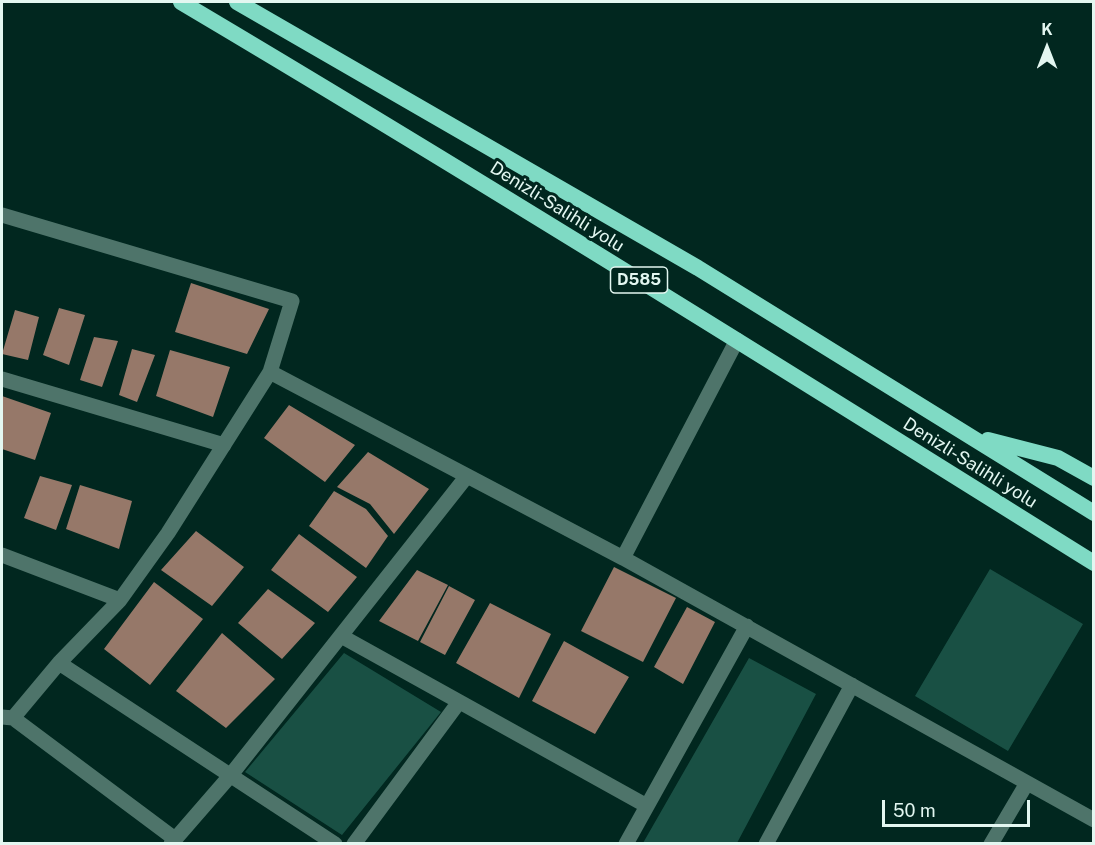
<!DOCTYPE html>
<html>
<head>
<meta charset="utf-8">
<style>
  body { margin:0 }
  #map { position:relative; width:1095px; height:845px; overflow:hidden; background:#01271f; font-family:"Public Sans",sans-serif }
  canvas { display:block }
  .frame { position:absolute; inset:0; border:3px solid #e3f7f1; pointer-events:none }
  .north { position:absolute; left:1017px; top:18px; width:60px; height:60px; -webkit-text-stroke:4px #01271f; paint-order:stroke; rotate:0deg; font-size:16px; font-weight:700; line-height:24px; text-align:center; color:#e3f7f1 }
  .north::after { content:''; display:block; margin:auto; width:21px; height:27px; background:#e3f7f1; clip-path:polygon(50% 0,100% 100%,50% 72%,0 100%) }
  .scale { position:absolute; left:882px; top:800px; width:148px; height:27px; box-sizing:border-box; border:3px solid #e3f7f1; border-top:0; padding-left:8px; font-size:18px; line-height:21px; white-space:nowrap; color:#e3f7f1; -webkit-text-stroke:4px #01271f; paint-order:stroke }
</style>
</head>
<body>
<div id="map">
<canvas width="1095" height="845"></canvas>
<div class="frame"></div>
<div class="north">K</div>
<div class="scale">50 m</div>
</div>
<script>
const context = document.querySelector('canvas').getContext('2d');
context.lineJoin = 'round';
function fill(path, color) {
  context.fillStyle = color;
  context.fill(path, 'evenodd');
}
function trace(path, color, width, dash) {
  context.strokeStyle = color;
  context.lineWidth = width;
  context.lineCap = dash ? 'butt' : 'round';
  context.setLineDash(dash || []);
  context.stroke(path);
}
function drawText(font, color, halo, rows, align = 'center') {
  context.font = font + ' "Public Sans",sans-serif';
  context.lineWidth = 6;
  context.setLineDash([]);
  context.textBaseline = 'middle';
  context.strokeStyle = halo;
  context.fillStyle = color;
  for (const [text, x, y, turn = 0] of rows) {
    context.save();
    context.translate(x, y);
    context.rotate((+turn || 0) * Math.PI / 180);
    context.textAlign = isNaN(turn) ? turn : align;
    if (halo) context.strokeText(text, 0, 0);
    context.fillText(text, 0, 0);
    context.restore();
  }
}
const green = new Path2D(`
  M990 569 1083 624 1008 751 915 696Z
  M344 653 441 712 342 835 245 772Z
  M749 658 816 694 737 843H643Z`);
const building = new Path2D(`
  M191 283 269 309 247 354 175 332Z
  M59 308 85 315 69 365 43 355Z
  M15 310 39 317 28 360 2 354Z
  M94 337 118 341 102 387 80 380Z
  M132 349 155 355 137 402 119 395Z
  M170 350 230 367 213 417 156 396Z
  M2 396 51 413 35 460 2 449Z
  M289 405 355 445 325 482 264 438Z
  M368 452 429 489 394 534 370 504 337 487Z
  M40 476 72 485 56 530 24 518Z
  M80 485 132 501 119 549 66 529Z
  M334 491 366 509 388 536 366 568 309 526Z
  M196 531 244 567 212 606 161 570Z
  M299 534 357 577 328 612 271 570Z
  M614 567 676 598 643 662 581 631Z
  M417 570 448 585 418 641 379 621Z
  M154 582 203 619 150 685 104 649Z
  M449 586 475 600 445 655 420 642Z
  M268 589 315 623 282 659 238 623Z
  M490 603 551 634 519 698 456 663Z
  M687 607 715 622 683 684 654 667Z
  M222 633 275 679 226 728 176 691Z
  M564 641 629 677 595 734 532 701Z`);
const minor = new Path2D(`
  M2 215 292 301 270 372
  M2 379 224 445
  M2 555 120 600
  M623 558 737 340
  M341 636 647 806
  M59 663 335 844
  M2 717 13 718 59 663 120 600 168 533 270 372 623 558 1094 820
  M13 718 175 839
  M171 844 230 776 467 476
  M354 844 459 702
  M626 844 747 626
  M766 844 852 685
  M991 844 1027 783`);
const trunk = new Path2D(`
  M181 2C488 184 791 374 1094 563
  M237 2 698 268 1094 513
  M988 440 1058 458 1094 478`);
const shields = [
  [639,280,57]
];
const shieldNames = [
  ["D585",639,280]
];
const streetNames = [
  ["Denizli-Salihli yolu",557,207,32],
  ["Denizli-Salihli yolu",970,463,32]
];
fill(green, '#195044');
fill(building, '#967869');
trace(minor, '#4e746a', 15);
trace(trunk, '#7fdac4', 16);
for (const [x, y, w] of shields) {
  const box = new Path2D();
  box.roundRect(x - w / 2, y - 13, w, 26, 4.5);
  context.fillStyle = '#01271f';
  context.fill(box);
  trace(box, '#e3f7f1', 1.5);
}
drawText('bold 16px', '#e3f7f1', null, shieldNames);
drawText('18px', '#e3f7f1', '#01271f', streetNames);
</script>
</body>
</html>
